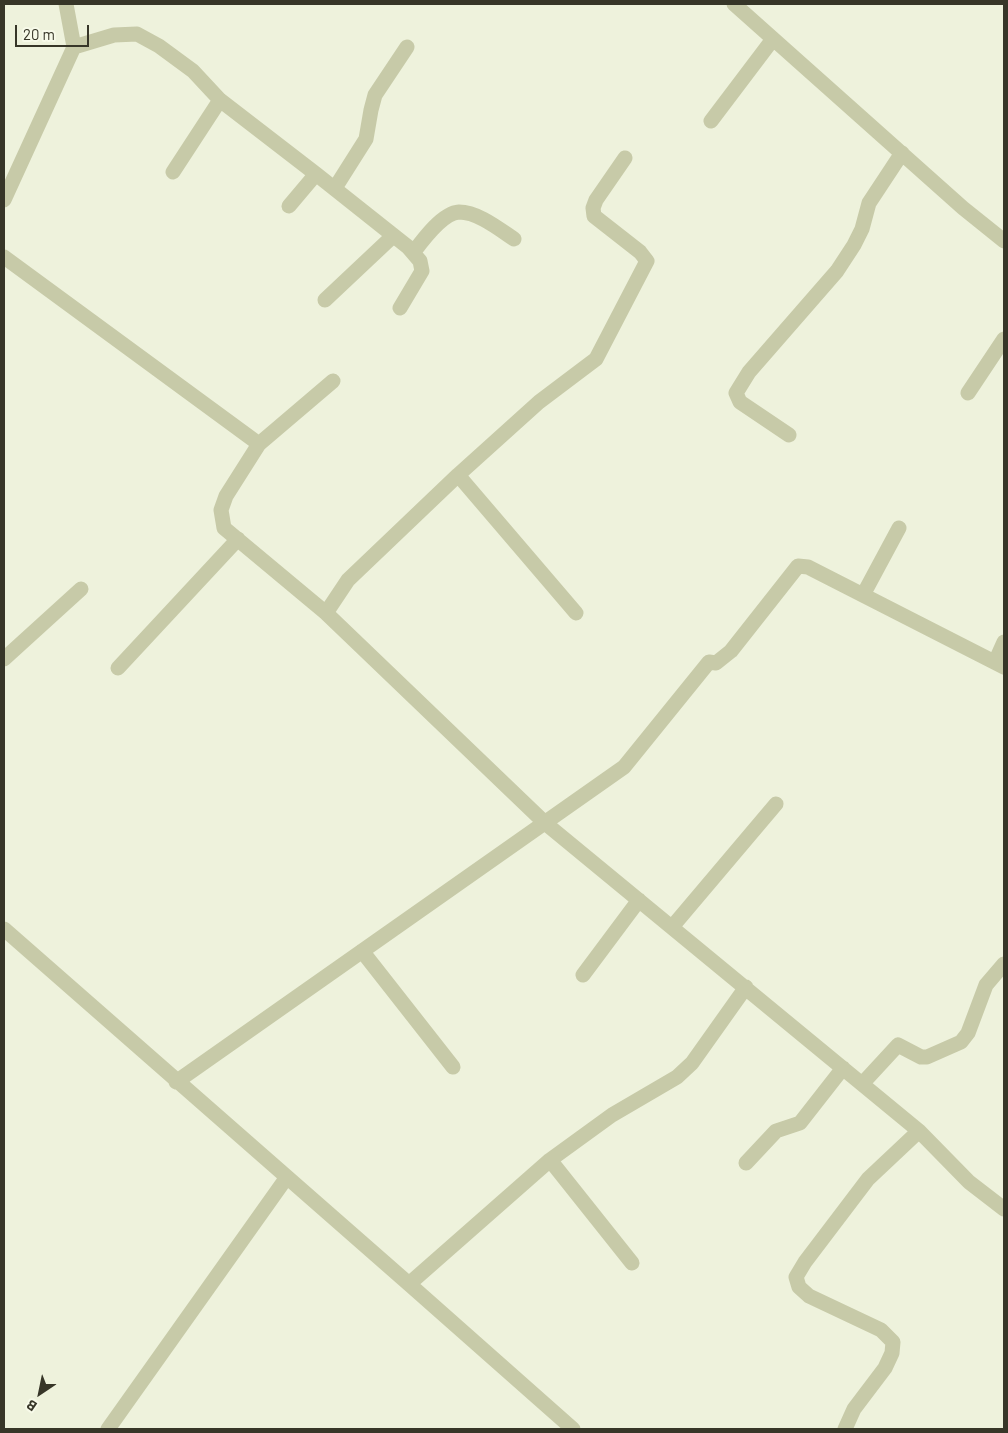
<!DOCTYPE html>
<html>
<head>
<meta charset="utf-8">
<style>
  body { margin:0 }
  #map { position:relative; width:1008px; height:1433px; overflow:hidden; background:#eef2dc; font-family:Barlow,sans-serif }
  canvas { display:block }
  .frame { position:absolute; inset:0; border:5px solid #373628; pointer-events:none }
  .north { position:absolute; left:15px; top:1368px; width:50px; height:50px; -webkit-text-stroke:4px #f7fae9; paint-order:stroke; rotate:214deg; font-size:14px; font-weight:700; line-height:20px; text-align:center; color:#373628 }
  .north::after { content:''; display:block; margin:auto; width:18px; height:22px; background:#373628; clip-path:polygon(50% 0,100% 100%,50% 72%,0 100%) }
  .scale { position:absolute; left:15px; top:25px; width:74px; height:22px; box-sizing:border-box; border:2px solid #373628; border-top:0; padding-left:6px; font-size:15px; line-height:18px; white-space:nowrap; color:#373628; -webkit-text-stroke:4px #f7fae9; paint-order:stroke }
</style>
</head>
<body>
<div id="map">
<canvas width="1008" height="1433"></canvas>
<div class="frame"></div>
<div class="north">B</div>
<div class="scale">20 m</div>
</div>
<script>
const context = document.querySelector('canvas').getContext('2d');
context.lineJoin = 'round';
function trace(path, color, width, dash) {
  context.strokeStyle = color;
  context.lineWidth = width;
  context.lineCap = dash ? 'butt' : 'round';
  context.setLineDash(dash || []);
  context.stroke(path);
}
const minor = new Path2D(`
  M734 4 963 208 1004 241
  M74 47 114 35 137 34 159 46 193 71 220 100 316 174 408 247 420 261 422 271 400 308
  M711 121 773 39
  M173 172 220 100
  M335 188 366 139 371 110 375 95 407 47
  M4 200 74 47 66 4
  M289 206 316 174
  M413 253C422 241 442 213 459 212 478 212 499 229 514 239
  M4 257 259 444 226 496 221 510 224 528 326 613 545 823 919 1131 969 1182 1004 1209
  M325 300 393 236
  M968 393 1004 339
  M789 435 740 402 736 393 749 372 837 271 854 245 862 229 869 203 902 153
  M259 444 333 381
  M458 475 576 613
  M863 595 899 528
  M326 613 348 580 458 475 539 402 596 359 647 261 640 252 594 216 593 208 596 200 625 158
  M4 659 81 589
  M995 662 1004 642
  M118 668 238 539
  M672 927 776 804
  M4 929 409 1284 573 1429
  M362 951 453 1067
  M583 975 639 900
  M176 1082 624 767 709 662 716 663 731 651 798 566 808 567 1004 667
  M862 1084 898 1045 921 1057H927L961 1042 968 1033 986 985 1004 964
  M550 1160 632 1263
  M746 1163 776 1131 800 1123 843 1068
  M409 1284 550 1160 612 1115 677 1077 692 1063 746 987
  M108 1429 287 1177
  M845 1429 854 1409 885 1368 892 1353 893 1342 881 1330 809 1296 799 1287 796 1277 805 1262 868 1179 919 1131`);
trace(minor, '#c7caa8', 15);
</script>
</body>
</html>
